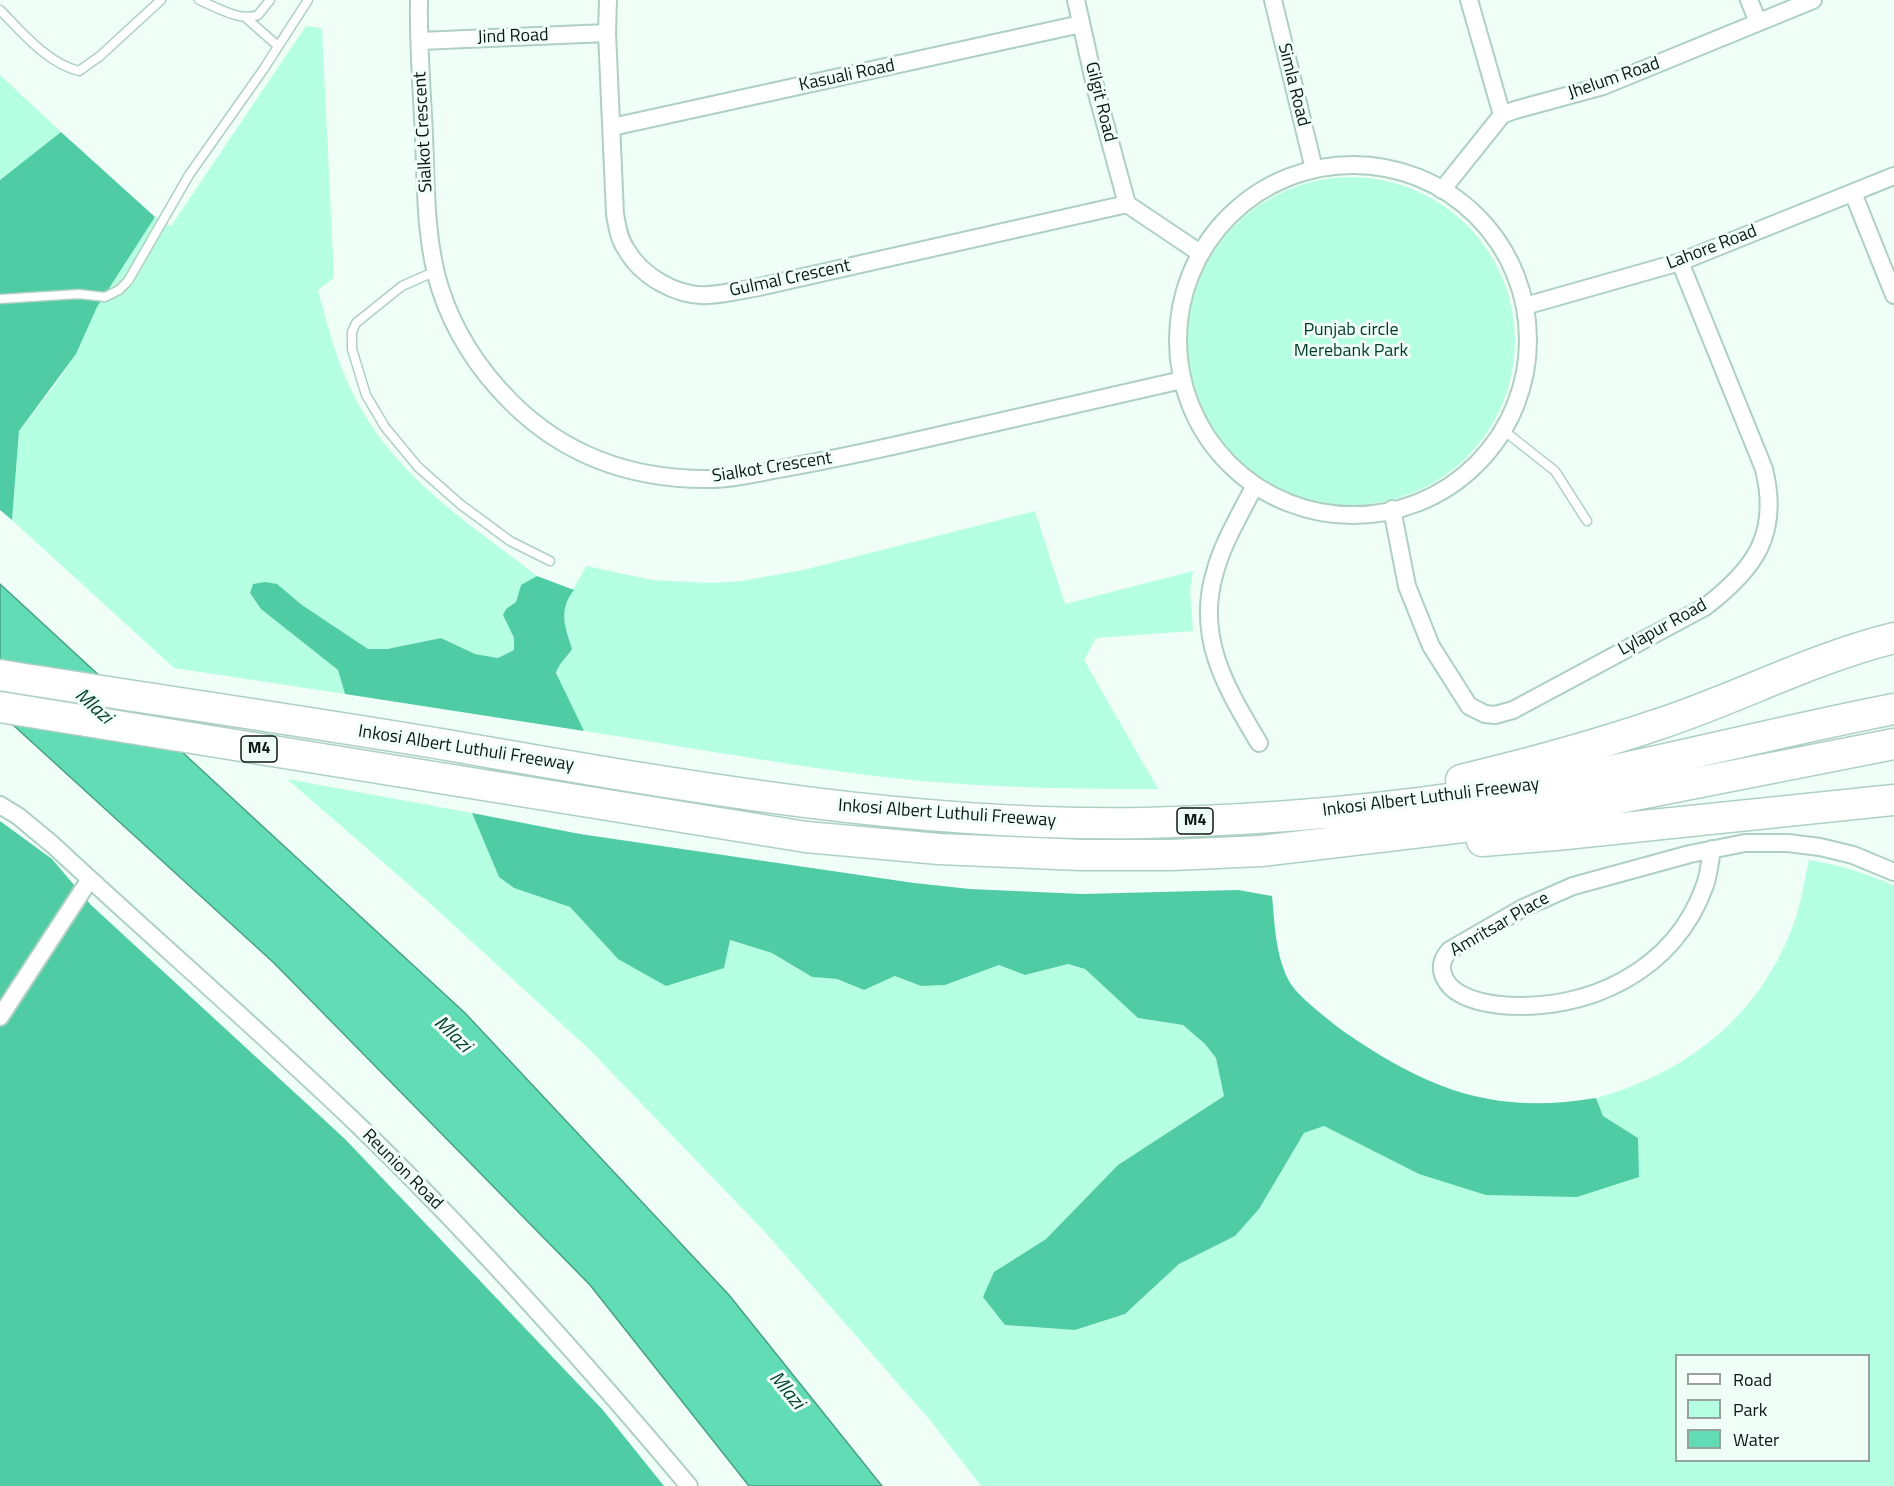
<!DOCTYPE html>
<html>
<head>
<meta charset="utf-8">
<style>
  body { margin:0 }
  #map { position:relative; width:1894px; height:1486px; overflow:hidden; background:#f0fef8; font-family:"Titillium Web",sans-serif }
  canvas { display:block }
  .legend { position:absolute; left:1675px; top:1354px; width:195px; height:108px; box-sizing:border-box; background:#f0fef8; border:2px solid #95a29d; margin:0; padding:8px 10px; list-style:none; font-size:18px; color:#0c1814 }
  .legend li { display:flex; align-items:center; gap:12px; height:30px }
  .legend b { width:30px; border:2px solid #95a29d }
</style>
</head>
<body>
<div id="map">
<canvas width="1894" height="1486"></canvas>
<ul class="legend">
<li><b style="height:8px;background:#fff"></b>Road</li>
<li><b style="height:16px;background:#b5ffe2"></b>Park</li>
<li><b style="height:16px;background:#62dcb4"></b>Water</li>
</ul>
</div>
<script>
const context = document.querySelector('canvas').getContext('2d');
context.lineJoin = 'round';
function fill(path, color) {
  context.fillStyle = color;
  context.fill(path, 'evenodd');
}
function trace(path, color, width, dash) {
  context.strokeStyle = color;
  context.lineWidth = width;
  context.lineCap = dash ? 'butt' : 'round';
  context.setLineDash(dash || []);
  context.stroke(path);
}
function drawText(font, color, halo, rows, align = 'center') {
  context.font = font + ' "Titillium Web",sans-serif';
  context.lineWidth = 6;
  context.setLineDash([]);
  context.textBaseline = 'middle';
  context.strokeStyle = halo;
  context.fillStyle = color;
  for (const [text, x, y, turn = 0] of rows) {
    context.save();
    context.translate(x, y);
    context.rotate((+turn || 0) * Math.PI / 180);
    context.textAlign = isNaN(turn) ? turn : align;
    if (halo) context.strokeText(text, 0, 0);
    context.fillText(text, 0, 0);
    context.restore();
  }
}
const green = new Path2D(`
  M306 26 322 28 334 278 318 290C327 324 336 358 351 390 391 474 466 521 537 576L521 585 516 602 506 609 503 615 514 638V650L498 658 475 654 441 638 387 649H368L302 605 277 584H253L250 594 262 609 338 670 345 694 174 668 12 520 19 431 54 386 76 354 97 307 155 217 171 226Z
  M0 75 61 132 0 180Z
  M1187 341a164 164 0 1 1 328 0a164 164 0 1 1-328 0Z
  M1035 511 1065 604 1193 571 1190 592 1193 631 1096 638 1084 660 1158 789C1079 789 1000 788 921 781 809 770 696 748 584 731L557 678 558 665 568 656 572 649C569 638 563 624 564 612 564 602 581 577 586 566L652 580 710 583 741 581 803 570Z
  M287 779 472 813 499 877 514 888 570 907 618 959 729 940 772 953 812 977 837 979 864 990 895 976 921 986 945 985 999 965 1025 975 1068 964 1085 969 1138 1018 1183 1025 1205 1044 1216 1058 1224 1096 1118 1165 1046 1239 994 1272 1005 1325 1075 1330 1125 1314 1179 1264 1235 1236 1259 1209 1304 1133 1324 1126 1419 1174 1638 1138 1603 1116 1596 1098C1692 1072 1766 1010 1797 914 1802 896 1805 878 1809 860 1839 865 1867 873 1894 886V1486H981L930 1420 764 1231 590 1050 423 897ZM1676 1356H1868V1460H1676Z`);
const forest = new Path2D(`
  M61 132 155 217 97 307 76 354 19 431 12 520 0 510V180Z
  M537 576 574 590C558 610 565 626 572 649 567 658 559 662 556 673L584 731 345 694 338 670 261 609 250 593 253 584 265 582 277 584 302 605 368 649H387L441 638 475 654 498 658 514 650V638L503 615 506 609 516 602 521 585Z
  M472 813 580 834 914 883 970 889 1082 894 1238 890 1272 896C1275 925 1275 954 1289 981 1296 995 1332 1023 1346 1033 1429 1090 1494 1115 1596 1098L1603 1116 1638 1138 1639 1177 1577 1197 1486 1195 1419 1174 1324 1126 1304 1133 1259 1209 1235 1236 1179 1264 1125 1314 1075 1330 1005 1325 983 1297 994 1272 1046 1239 1118 1165 1224 1096 1216 1058 1205 1044 1183 1025 1138 1018 1085 969 1068 964 1025 975 999 965 945 985 921 986 895 976 864 990 837 979 812 977 772 953 730 940 724 968 666 986 618 959 570 907 514 888 499 877Z
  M0 821 52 859 91 905 345 1139 602 1409 664 1486H0Z`);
const water = new Path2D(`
  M0 584 465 1013 729 1295 882 1486H749L590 1285 274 963 0 713Z`);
const service = new Path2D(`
  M199 0C216 7 240 22 258 15L270 0
  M0 10C23 33 47 63 79 71L100 56 161 0
  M245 17 278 46
  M436 271 402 286 356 323 352 332V349L366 395 385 427 418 467 460 504 510 541 550 561
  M0 299 79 294 105 297 119 290 128 281 189 175 263 70 308 0
  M1503 430 1555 471 1587 521`);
const minor = new Path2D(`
  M419 0C418 45 422 91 424 136 426 186 425 240 440 288 454 332 478 369 511 402 566 457 634 480 711 479 732 479 753 474 773 470 825 461 876 450 928 438 1013 418 1098 399 1182 380
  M608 0 607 33 615 214C617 226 619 239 626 249 641 276 677 297 708 295 725 294 742 290 759 287L1127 204 1200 253
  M1076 0 1096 90 1127 204
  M1273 0 1314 169
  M1469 0 1502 115
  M1749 0 1758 22
  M420 41 607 33
  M612 127 1081 24
  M1178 340a175 175 0 1 1 350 0a175 175 0 1 1-350 0Z
  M1442 190 1502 115 1515 110 1603 86 1813 0
  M1853 193 1894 295
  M1525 306 1680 262 1894 176
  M1255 485C1241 513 1223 542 1215 572 1195 638 1227 689 1259 743
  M1392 509 1407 586 1431 646 1469 706 1485 714 1495 715 1513 710 1705 607C1755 569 1780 534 1764 469L1680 262
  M0 805 18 816 53 845C154 939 258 1029 357 1124 475 1238 584 1361 689 1486
  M1712 849C1710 861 1709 874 1705 885 1675 971 1587 1013 1500 1005 1482 1003 1454 997 1445 979 1439 968 1442 958 1450 950L1523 908 1573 886 1690 854 1745 843H1788L1820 847 1853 855 1894 872
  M0 1017 90 879`);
const motorway = new Path2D(`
  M0 675C149 699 298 720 447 745 678 785 909 827 1144 823 1265 820 1388 810 1508 790 1638 769 1765 734 1894 709
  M0 707 806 837 939 849 1081 855H1172L1261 851 1463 827 1589 804 1894 744
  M1461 780C1528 764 1594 746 1659 724 1738 698 1813 658 1894 638
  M1482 841 1556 835 1894 800`);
const shields = [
  [259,749,36],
  [1195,821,36]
];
const shieldNames = [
  ["M4",259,749],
  ["M4",1195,821]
];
const streetNames = [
  ["Jind Road",513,37,-2],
  ["Kasuali Road",847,76,-12],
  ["Jhelum Road",1614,79,-19],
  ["Simla Road",1293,85,76],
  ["Gilgit Road",1100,102,76],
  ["Sialkot Crescent",424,132,-93],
  ["Lahore Road",1712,248,-21],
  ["Gulmal Crescent",790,279,-12],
  ["Sialkot Crescent",772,468,-9],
  ["Lylapur Road",1663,628,-29],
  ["Inkosi Albert Luthuli Freeway",466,749,9],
  ["Inkosi Albert Luthuli Freeway",1431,798,-7],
  ["Inkosi Albert Luthuli Freeway",947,814,4],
  ["Amritsar Place",1500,925,-30],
  ["Reunion Road",402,1170,45]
];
const parkNames = [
  ["Punjab circle",1351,331],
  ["Merebank Park",1351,352]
];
const waterNames = [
  ["Mlazi",93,707,42],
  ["Mlazi",452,1035,44],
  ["Mlazi",786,1391,50]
];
fill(green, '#b5ffe2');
fill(forest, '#50cca5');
fill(water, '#62dcb4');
trace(water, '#48a184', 1.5);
trace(service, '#aed0c2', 11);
trace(minor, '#aed0c2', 20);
trace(motorway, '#aed0c2', 33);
trace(service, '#fff', 8);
trace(minor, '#fff', 16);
trace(motorway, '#fff', 30);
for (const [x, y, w] of shields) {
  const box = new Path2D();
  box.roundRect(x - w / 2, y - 13, w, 26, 4.5);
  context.fillStyle = '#f0fef8';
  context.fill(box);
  trace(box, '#0c1814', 1.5);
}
drawText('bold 16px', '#0c1814', null, shieldNames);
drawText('18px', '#0c1814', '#f0fef8', streetNames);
drawText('18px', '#013b2b', '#f0fef8', parkNames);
drawText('italic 20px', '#094131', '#f0fef8', waterNames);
</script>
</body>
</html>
